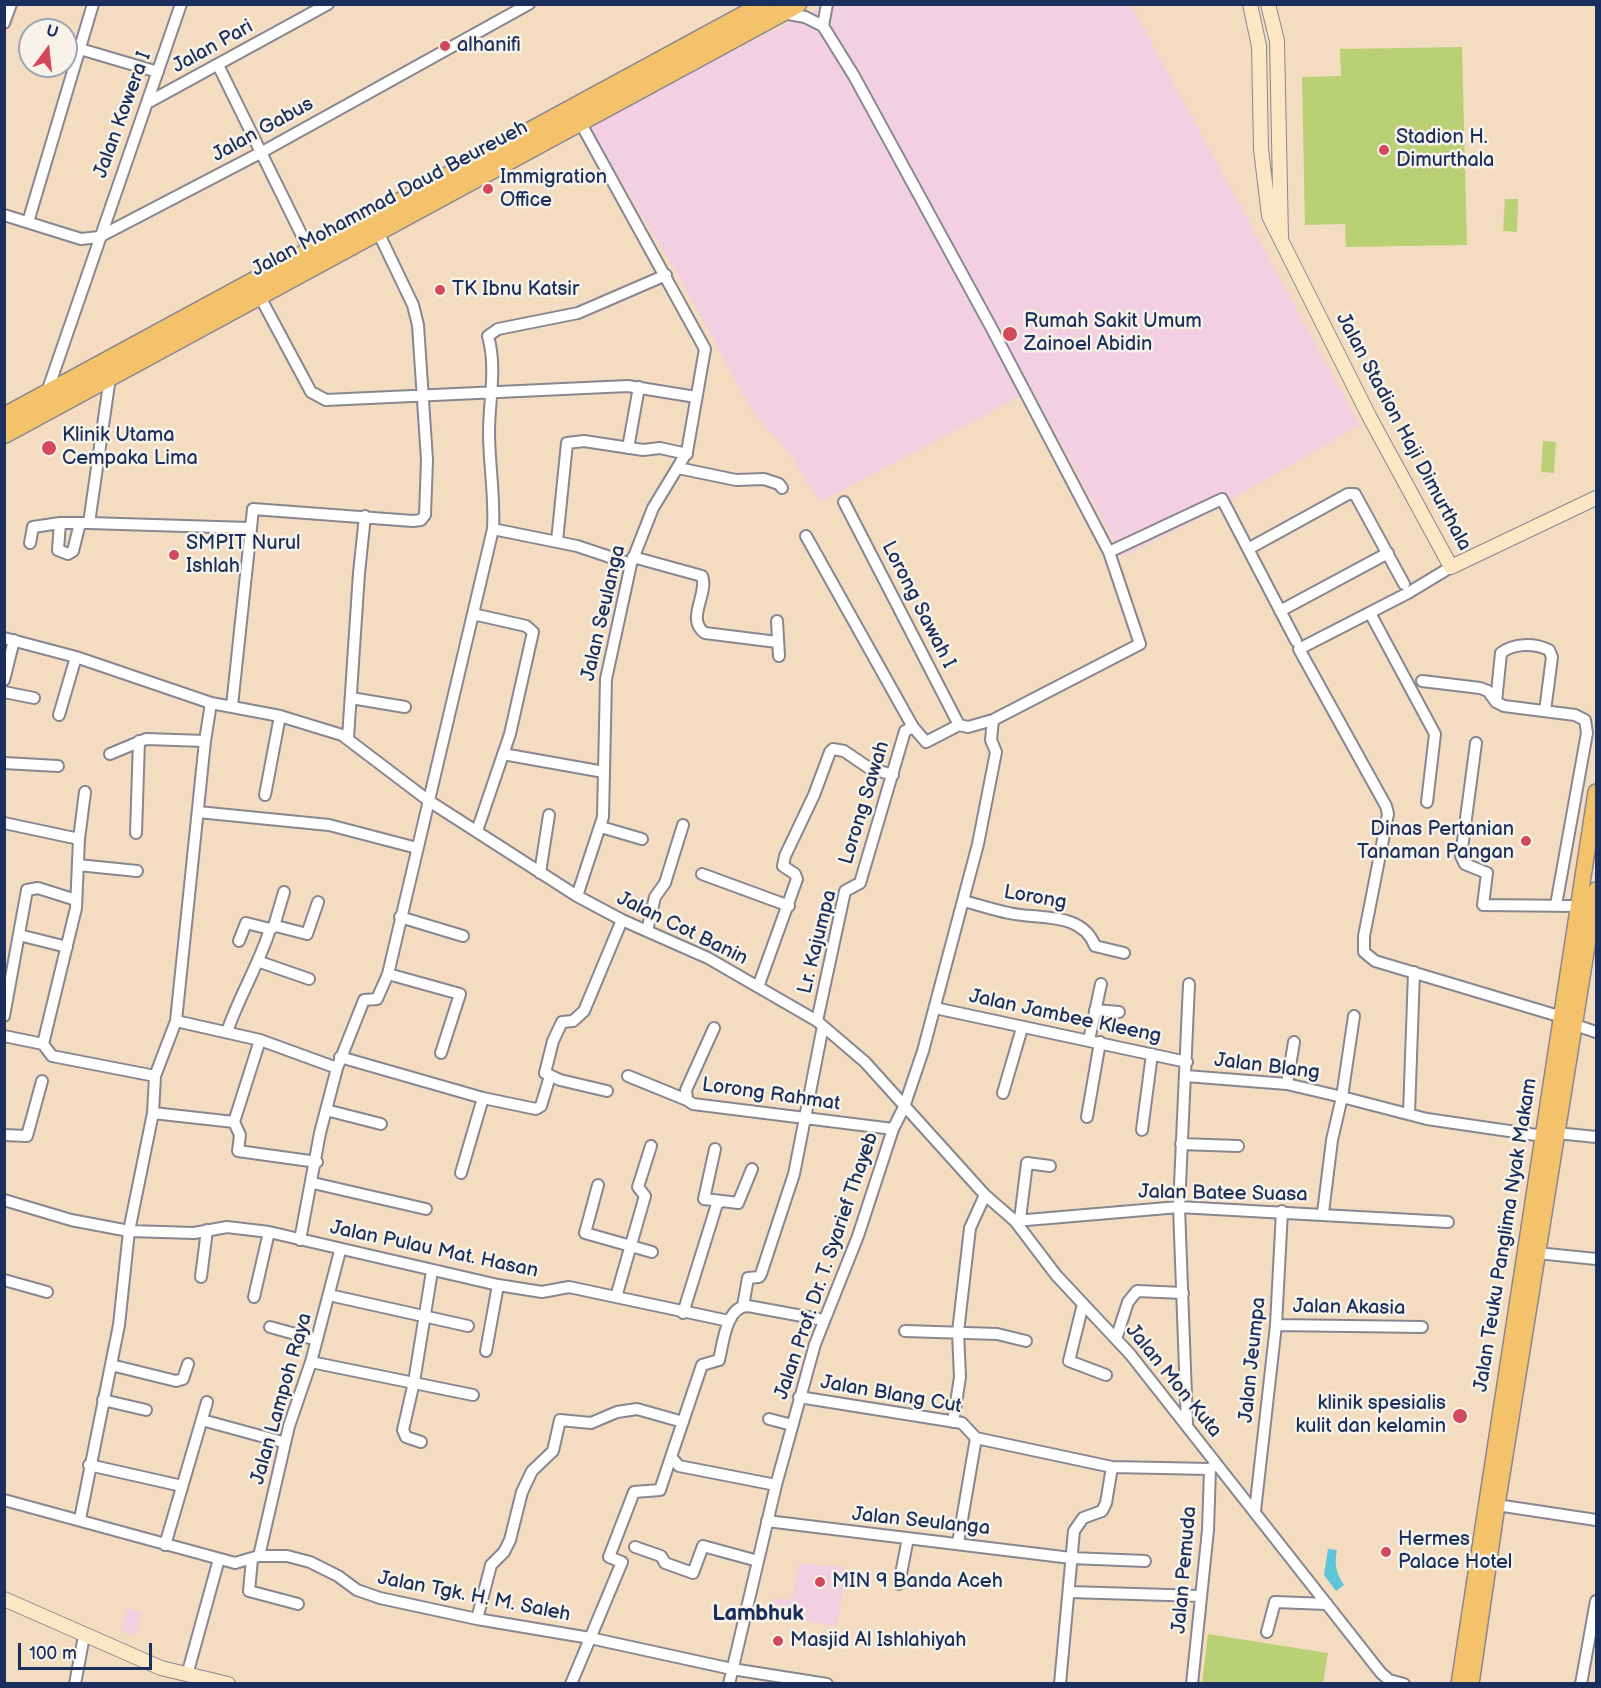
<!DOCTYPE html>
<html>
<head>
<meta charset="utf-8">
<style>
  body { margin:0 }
  #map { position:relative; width:1601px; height:1688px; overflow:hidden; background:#f4dcc1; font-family:"Balsamiq Sans",sans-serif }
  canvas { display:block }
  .frame { position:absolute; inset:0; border:6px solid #1b2f5e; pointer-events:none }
  .north { position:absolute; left:18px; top:18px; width:60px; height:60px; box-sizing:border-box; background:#f7f3e8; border:2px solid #9fa5b1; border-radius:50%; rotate:15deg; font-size:16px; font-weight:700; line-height:24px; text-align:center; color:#1b2f5e }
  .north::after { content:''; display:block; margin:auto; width:21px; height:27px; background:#d1495b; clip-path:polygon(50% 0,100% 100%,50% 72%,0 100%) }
  .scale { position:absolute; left:18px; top:1643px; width:134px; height:27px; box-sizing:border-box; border:3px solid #1b2f5e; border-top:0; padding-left:8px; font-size:18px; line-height:21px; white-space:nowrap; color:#1b2f5e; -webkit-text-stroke:4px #f7f3e8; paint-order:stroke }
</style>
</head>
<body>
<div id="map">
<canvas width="1601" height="1688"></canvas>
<div class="frame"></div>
<div class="north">U</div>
<div class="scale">100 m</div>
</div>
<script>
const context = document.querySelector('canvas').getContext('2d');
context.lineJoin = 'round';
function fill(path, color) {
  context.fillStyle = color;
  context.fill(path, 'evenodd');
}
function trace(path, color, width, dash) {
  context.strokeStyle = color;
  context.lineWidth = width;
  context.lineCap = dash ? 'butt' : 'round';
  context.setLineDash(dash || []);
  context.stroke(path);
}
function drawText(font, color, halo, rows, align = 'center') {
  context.font = font + ' "Balsamiq Sans",sans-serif';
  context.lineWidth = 5;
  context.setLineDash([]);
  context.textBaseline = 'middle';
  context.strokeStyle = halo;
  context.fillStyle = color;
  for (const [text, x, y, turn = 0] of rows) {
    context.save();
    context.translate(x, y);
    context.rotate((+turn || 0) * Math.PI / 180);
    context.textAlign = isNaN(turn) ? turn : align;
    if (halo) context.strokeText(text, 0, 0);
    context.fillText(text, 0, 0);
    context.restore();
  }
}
const built = new Path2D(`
  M825 5H1131L1360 425 1217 508 1123 557 1032 390 820 502 790 454 752 411 679 277 587 124Z
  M799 1563 846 1567 837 1626 771 1614 774 1598 792 1600Z
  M127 1608 142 1613 135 1636 120 1631Z`);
const green = new Path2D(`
  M1462 47 1467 245 1346 247 1345 224 1305 225 1302 77 1341 76 1340 49Z
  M1505 199H1518L1517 232 1503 231Z
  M1543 441 1556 442 1554 473 1541 472Z
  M1208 1634 1328 1653 1323 1683H1202Z`);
const water = new Path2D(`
  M1328 1549 1337 1550C1334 1564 1336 1573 1344 1585L1336 1591 1324 1575Z`);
const street = new Path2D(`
  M783 13 805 17 823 26 854 76 991 327 1109 552 1140 644 993 720 968 727 959 725 926 742 913 727 905 731 860 883 845 891 817 1021
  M4 23 11 4
  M823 26 827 4
  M80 49 158 72
  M218 65 310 252
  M147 103 328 4
  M4 215 81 239 99 237 262 152 529 4
  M28 222 93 4
  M259 295 311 392 326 400 628 386 696 397
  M46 395 181 4
  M628 448 639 387
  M678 468 736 480 764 479 779 484 782 488
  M844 502 959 725
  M80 523 73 551 68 554 58 550 60 523H89L249 528
  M89 523 110 377
  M493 529 577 546 631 564
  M806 536 913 727
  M557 541 567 443 584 441 643 450 660 448 687 454
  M30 543 33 527 60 523
  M1248 549 1348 494H1355L1404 584
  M1109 552 1222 499 1296 641
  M633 557 702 576C709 593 685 620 705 633L777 642
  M1451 567 1408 593 1299 649 1386 806 1388 814 1364 936V952L1375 961 1562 1017
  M1280 611 1388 553
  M1370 613 1435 734 1427 802
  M473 614 526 626 533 632 510 734 477 831
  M777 621 779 656
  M4 638 76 657 211 703 280 716 342 735 429 801 577 896 622 920 708 958 817 1021 865 1062 985 1195 1015 1221 1056 1275 1130 1354 1381 1673 1389 1680 1404 1684
  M4 680 14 640
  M1422 681 1480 688 1488 691 1496 702 1504 706 1575 715 1585 720 1587 733 1556 905
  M4 692 34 698
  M351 698 405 707
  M1496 702 1501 653C1514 643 1534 643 1549 650L1552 657 1545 711
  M232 706 253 509 413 521 421 520 425 515 427 460 418 325 413 305 378 232
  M59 715 76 657
  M348 738 359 573 365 516
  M1476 743 1461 856 1465 864 1487 873 1483 905 1578 906
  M110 754 146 739 205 741
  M503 754 604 772
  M4 763 58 766
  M265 795 280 716
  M198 812 329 825 417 848
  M4 823 79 839
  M601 827 642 839
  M136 833 139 741
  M78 865 137 871
  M540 873 549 815
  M702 874 789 906
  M577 896 603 817 606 679 631 564 653 508 687 452 705 349 580 122
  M964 901C979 905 994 910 1009 913 1039 920 1082 911 1095 946L1124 953
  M400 917 463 936
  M274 926 284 892
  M647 931 655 897 665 883 683 825
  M19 935 67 947
  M239 941 246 923 270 929
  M260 962 309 979
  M388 974 460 994 441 1053
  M758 987 797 879 795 874 783 866 785 856 814 795 830 752 833 749 844 751 869 768 893 775
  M935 1008 1187 1062
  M1095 1010 1119 1012
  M4 1016 27 890 38 888 76 900
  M176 1021 260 1040 337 1068
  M1575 1025 1596 1032
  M714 1028 686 1090 687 1100 693 1104 893 1129
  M227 1032C239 996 259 965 270 929L276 926 307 934 318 902
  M4 1036 43 1044 52 1056 155 1076
  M1089 1040 1101 984
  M43 1044 76 908 79 839 85 792
  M340 1057 483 1098 461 1173
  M628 1076 687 1100
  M1186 1076 1287 1084 1342 1097 1354 1016
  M1287 1084 1294 1042
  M607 1091 560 1080 545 1073 553 1041 562 1022 573 1021 584 1011 622 920
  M1003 1093 1022 1028
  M483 1098 536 1109 541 1106 550 1076
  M326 1110 381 1124
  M153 1113 234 1122 260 1040
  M1409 1114 1414 972
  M1087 1117 1100 1042
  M234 1122 240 1135 238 1151 317 1162
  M1142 1130 1152 1054
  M1557 1133 1596 1137
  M4 1135 27 1136 42 1081
  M1181 1144 1238 1146
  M715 1149 704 1199 722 1201
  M313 1183 426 1209
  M598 1185 585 1233 652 1252
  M4 1200 71 1220 129 1231 194 1233 227 1227 269 1232 498 1285 542 1292 569 1287 729 1321
  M1323 1213 1332 1140 1342 1097 1427 1119 1543 1136
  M1020 1219 1027 1163 1050 1166
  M1015 1221 1179 1207 1448 1222
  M300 1240 320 1133 337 1068 364 1000 377 999 388 974 493 529C495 496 489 465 489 432 489 400 497 368 488 336L498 329 578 313 666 275
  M1537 1253 1596 1259
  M201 1277 207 1230
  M4 1280 47 1292
  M329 1295 468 1326
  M254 1297 269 1232
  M616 1297 645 1196 638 1187 651 1146
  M1083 1304 1069 1361 1106 1375
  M743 1306 748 1278 759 1277 761 1274 794 1174 823 1026
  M683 1313 717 1204 722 1201 738 1203 752 1169
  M1276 1325 1422 1327
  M270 1327 317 1340
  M905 1331 997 1334 1026 1341
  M1116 1339 1128 1302 1137 1291 1183 1293
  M486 1351 498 1285
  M311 1362 473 1395
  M111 1365 176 1381 183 1379 188 1364
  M799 1397 962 1423 976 1438 1112 1467 1210 1469
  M103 1400 146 1410
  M769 1419 792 1425
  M202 1420 279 1441
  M953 1422 960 1377 958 1332 970 1228 985 1195
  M1187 1423 1179 1207 1189 984
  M421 1442 406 1437 403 1430 414 1382 432 1271
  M89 1465 182 1486
  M776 1485 679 1466 671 1457 702 1365 719 1360C723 1344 726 1306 748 1306L824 1320
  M4 1500 235 1563 259 1556H287L310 1562 338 1576 357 1590 380 1598 477 1619 590 1638 732 1669 827 1684
  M1490 1504 1596 1520
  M1255 1511 1276 1325 1282 1211
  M80 1519 119 1325 129 1231 153 1113 155 1076 176 1021 205 741 211 703
  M767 1521 1071 1558 1145 1561
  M958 1543 976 1438
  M165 1545 207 1402
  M635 1547 661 1556 665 1563 693 1573 703 1546 758 1561
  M259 1556 289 1426 311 1362 340 1251
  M252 1559 249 1591 298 1604
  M899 1584 908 1538
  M1069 1592 1201 1596
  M477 1619 491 1565 504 1552 510 1540 522 1492 532 1471 553 1451 560 1420 591 1423 617 1412 637 1409 683 1422
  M1267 1632 1275 1602 1327 1604
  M187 1675 219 1559
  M75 1684 84 1636
  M571 1684 622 1562 609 1557 634 1492 660 1490 671 1457
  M729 1684 776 1485 815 1344 858 1236 893 1129 904 1107 923 1051 978 844 996 752 991 740 993 720
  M1060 1684 1074 1531 1083 1518 1102 1511 1106 1503 1112 1467
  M1192 1684 1208 1530 1210 1469 1215 1465
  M1581 1684 1596 1601`);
const secondary = new Path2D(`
  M1250 4 1259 46 1261 149 1269 216 1369 416 1451 567 1596 498
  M1268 4 1277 41 1281 238
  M4 1599 161 1668 228 1684`);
const primary = new Path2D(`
  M1459 1684 1596 792
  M1471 1684 1497 1505 1596 890`);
const highway = new Path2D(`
  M4 417 765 4
  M4 434 797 4`);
const markers = [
  [445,46,6,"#d1495b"],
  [1384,150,6,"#d1495b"],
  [488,189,6,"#d1495b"],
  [440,290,6,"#d1495b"],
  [1010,334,8,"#d1495b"],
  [49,448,8,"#d1495b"],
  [174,555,6,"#d1495b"],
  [1526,841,6,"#d1495b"],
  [1460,1416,8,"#d1495b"],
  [1386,1552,6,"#d1495b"],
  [820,1582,6,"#d1495b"],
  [778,1641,6,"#d1495b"]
];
const poiNames = [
  ["alhanifi",457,46],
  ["Stadion H.",1396,138],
  ["Dimurthala",1396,161],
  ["Immigration",500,178],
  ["Office",500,201],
  ["TK Ibnu Katsir",452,290],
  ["Rumah Sakit Umum",1024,322],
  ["Zainoel Abidin",1024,345],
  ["Klinik Utama",62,436],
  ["Cempaka Lima",62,459],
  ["SMPIT Nurul",186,544],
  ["Ishlah",186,567],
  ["Dinas Pertanian",1514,830,"right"],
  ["Tanaman Pangan",1514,853,"right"],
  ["klinik spesialis",1446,1404,"right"],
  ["kulit dan kelamin",1446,1427,"right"],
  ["Hermes",1398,1540],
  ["Palace Hotel",1398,1563],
  ["MIN 9 Banda Aceh",832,1582],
  ["Masjid Al Ishlahiyah",790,1641]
];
const streetNames = [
  ["Jalan Pari",213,47,-29],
  ["Jalan Kowera I",123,115,-70],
  ["Jalan Gabus",263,130,-29],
  ["Jalan Mohammad Daud Beureueh",390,199,-28],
  ["Jalan Stadion Haji Dimurthala",1403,432,62],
  ["Lorong Sawah I",918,605,63],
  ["Jalan Seulanga",604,613,-77],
  ["Lorong Sawah",865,803,-73],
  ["Lorong",1035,898,10],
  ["Jalan Cot Banin",682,929,26],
  ["Lr. Kajumpa",818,942,-76],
  ["Jalan Jambee Kleeng",1065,1017,12],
  ["Jalan Blang",1267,1067,7],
  ["Lorong Rahmat",771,1095,8],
  ["Jalan Batee Suasa",1223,1194,1],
  ["Jalan Teuku Panglima Nyak Makam",1506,1235,-81],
  ["Jalan Pulau Mat. Hasan",434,1250,12],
  ["Jalan Prof. Dr. T. Syarief Thayeb",827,1266,-71],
  ["Jalan Akasia",1349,1308,1],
  ["Jalan Jeumpa",1253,1360,-84],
  ["Jalan Mon Kuta",1173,1381,51],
  ["Jalan Blang Cut",891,1395,10],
  ["Jalan Lampoh Raya",282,1399,-74],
  ["Jalan Seulanga",921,1522,6],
  ["Jalan Pemuda",1185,1570,-85],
  ["Jalan Tgk. H. M. Saleh",474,1597,11]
];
const quarterNames = [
  ["Lambhuk",758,1614]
];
fill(built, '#f2cfe1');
fill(green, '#bad074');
fill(water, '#5cc6d8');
trace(street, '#888690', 14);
trace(secondary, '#888690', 16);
trace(primary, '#888690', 18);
trace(highway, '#888690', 21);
trace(street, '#fff', 10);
trace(secondary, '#fbe7c3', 14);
trace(primary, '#f4c26a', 15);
trace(highway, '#f4c26a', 18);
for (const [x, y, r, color] of markers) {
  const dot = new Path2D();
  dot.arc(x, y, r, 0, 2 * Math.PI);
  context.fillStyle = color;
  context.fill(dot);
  trace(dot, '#f7f3e8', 2);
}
drawText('20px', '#1b2f5e', '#f7f3e8', poiNames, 'left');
drawText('20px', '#1b2f5e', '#f7f3e8', streetNames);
drawText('bold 22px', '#1b2f5e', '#f7f3e8', quarterNames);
</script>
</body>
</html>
